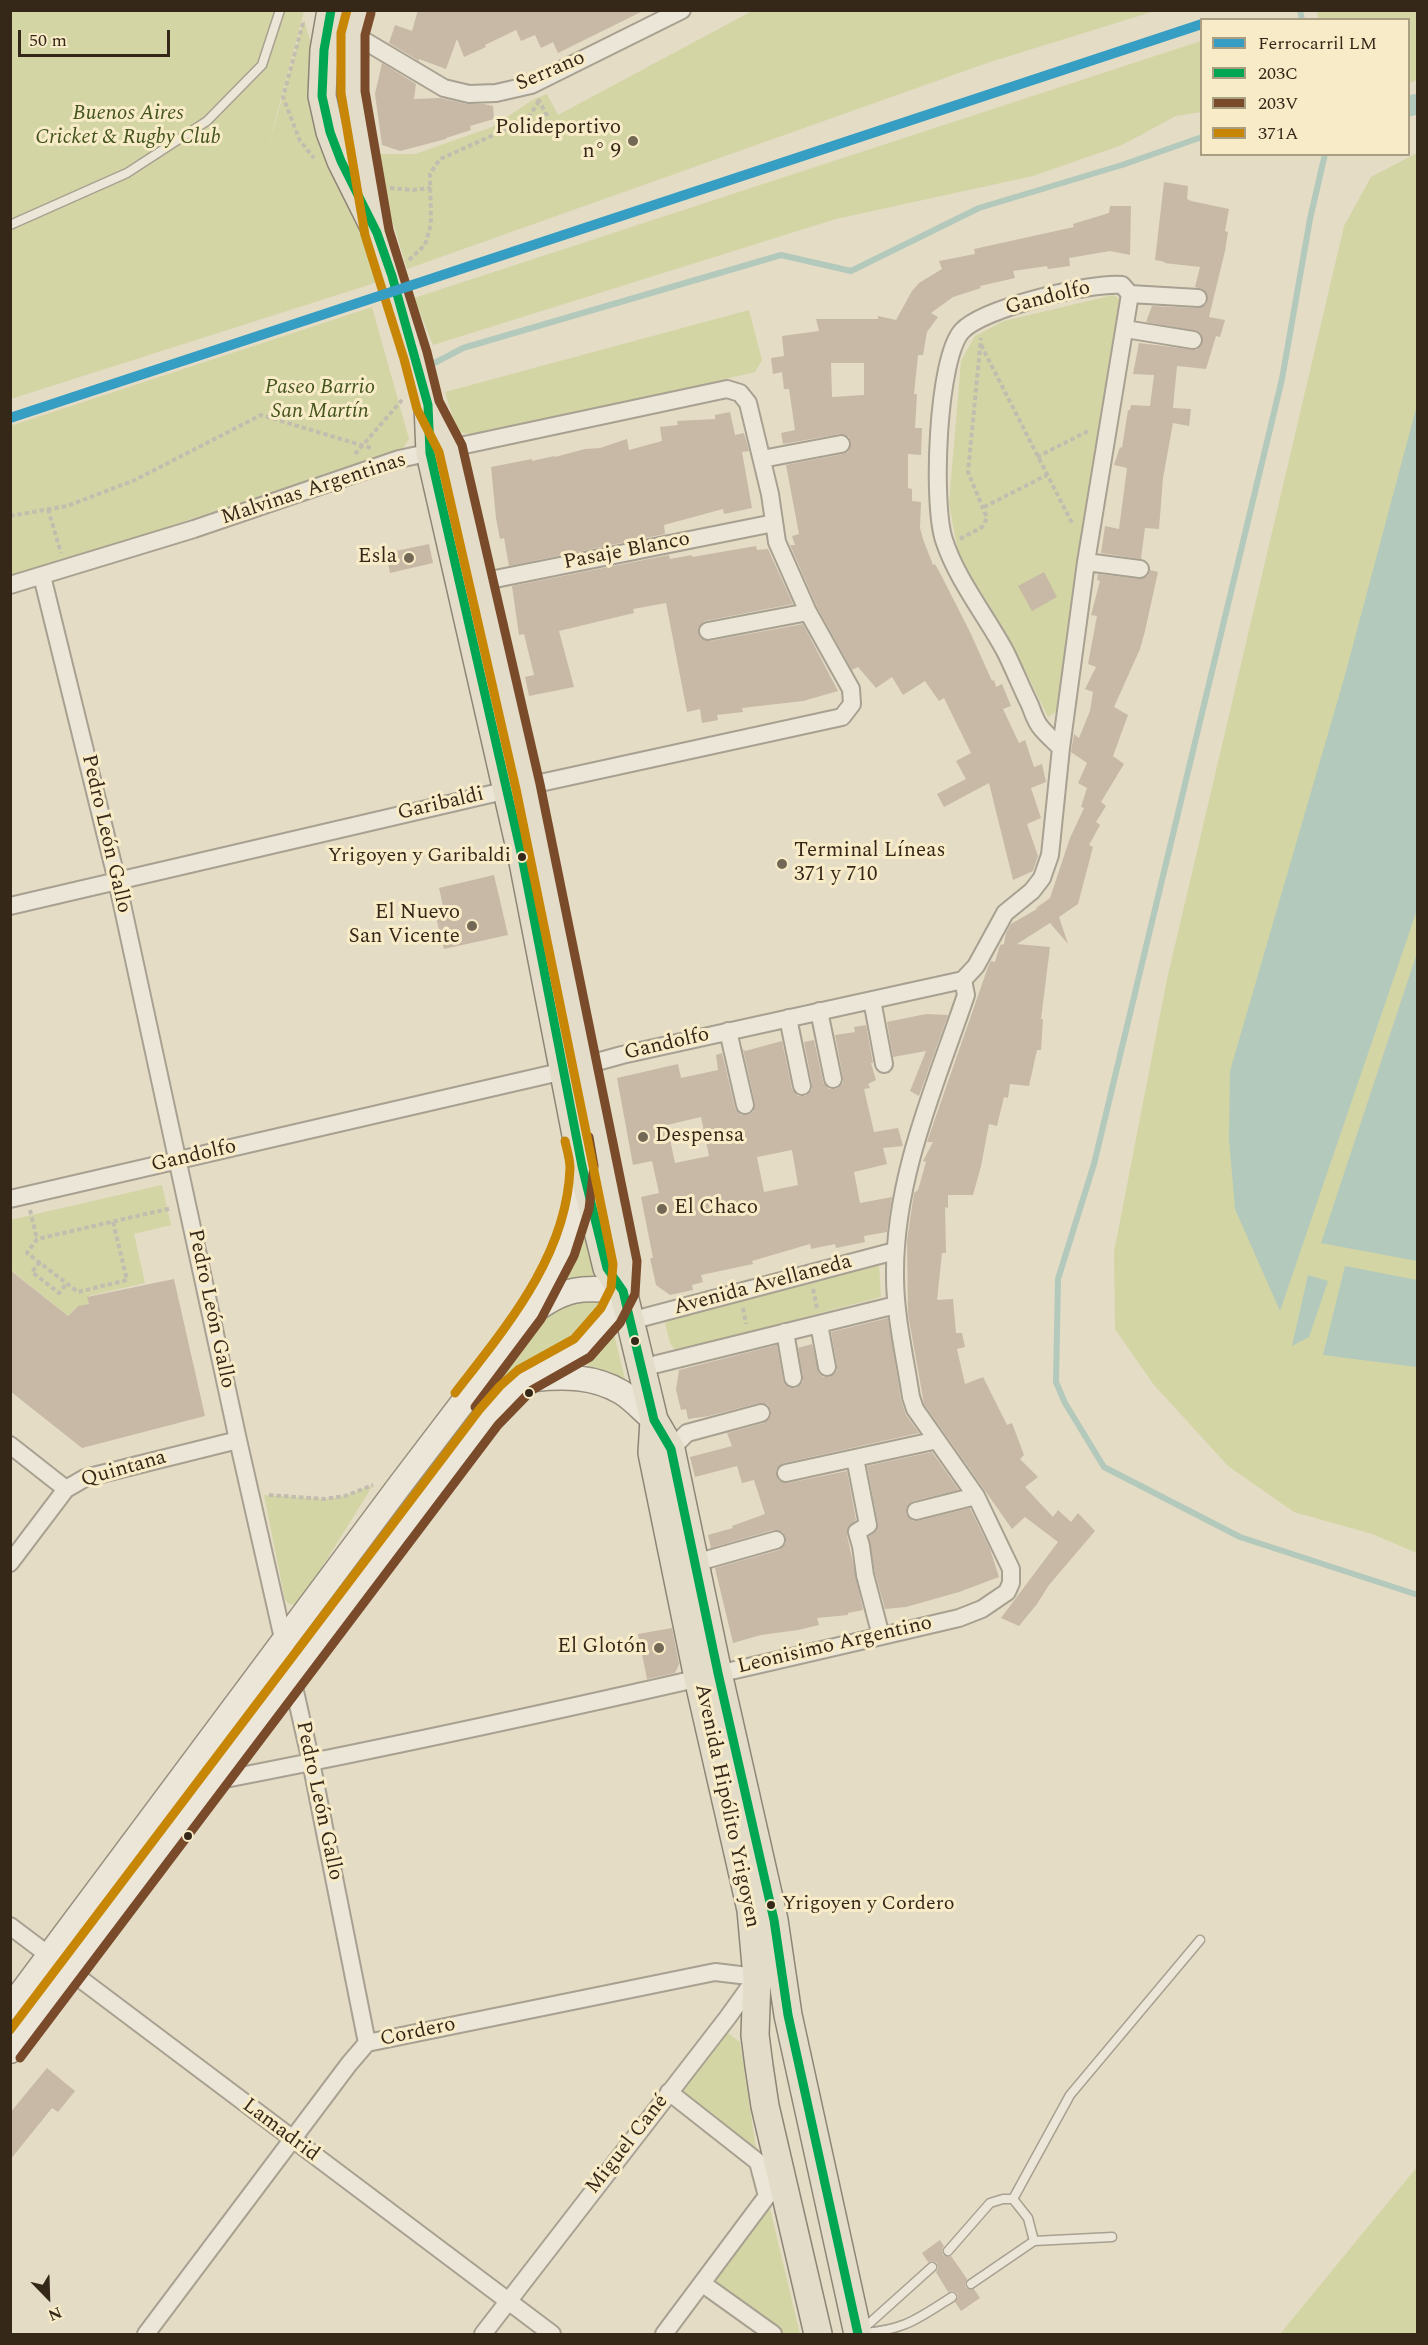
<!DOCTYPE html>
<html>
<head>
<meta charset="utf-8">
<style>
  body { margin:0 }
  #map { position:relative; width:1428px; height:2345px; overflow:hidden; background:#e4dcc5; font-family:Spectral,serif }
  canvas { display:block }
  .frame { position:absolute; inset:0; border:12px solid #362819; pointer-events:none }
  .legend { position:absolute; left:1200px; top:18px; width:210px; height:138px; box-sizing:border-box; background:#f8ecc8; border:2px solid #aa9e82; margin:0; padding:8px 10px; list-style:none; font-size:18px; color:#362819 }
  .legend li { display:flex; align-items:center; gap:12px; height:30px }
  .legend b { width:30px; border:2px solid #aa9e82 }
  .north { position:absolute; left:18px; top:2267px; width:60px; height:60px; -webkit-text-stroke:4px #f8ecc8; paint-order:stroke; rotate:157deg; font-size:16px; font-weight:700; line-height:24px; text-align:center; color:#362819 }
  .north::after { content:''; display:block; margin:auto; width:21px; height:27px; background:#362819; clip-path:polygon(50% 0,100% 100%,50% 72%,0 100%) }
  .scale { position:absolute; left:18px; top:30px; width:152px; height:27px; box-sizing:border-box; border:3px solid #362819; border-top:0; padding-left:8px; font-size:18px; line-height:21px; white-space:nowrap; color:#362819; -webkit-text-stroke:4px #f8ecc8; paint-order:stroke }
</style>
</head>
<body>
<div id="map">
<canvas width="1428" height="2345"></canvas>
<div class="frame"></div>
<ul class="legend">
<li><b style="height:8px;background:#379ec3"></b>Ferrocarril LM</li>
<li><b style="height:8px;background:#00a651"></b>203C</li>
<li><b style="height:8px;background:#7a4b2a"></b>203V</li>
<li><b style="height:8px;background:#c78606"></b>371A</li>
</ul>
<div class="north">N</div>
<div class="scale">50 m</div>
</div>
<script>
const context = document.querySelector('canvas').getContext('2d');
context.lineJoin = 'round';
function fill(path, color) {
  context.fillStyle = color;
  context.fill(path, 'evenodd');
}
function trace(path, color, width, dash) {
  context.strokeStyle = color;
  context.lineWidth = width;
  context.lineCap = dash ? 'butt' : 'round';
  context.setLineDash(dash || []);
  context.stroke(path);
}
function drawText(font, color, halo, rows, align = 'center') {
  context.font = font + ' Spectral,serif';
  context.lineWidth = 6;
  context.setLineDash([]);
  context.textBaseline = 'middle';
  context.strokeStyle = halo;
  context.fillStyle = color;
  for (const [text, x, y, turn = 0] of rows) {
    context.save();
    context.translate(x, y);
    context.rotate((+turn || 0) * Math.PI / 180);
    context.textAlign = isNaN(turn) ? turn : align;
    if (halo) context.strokeText(text, 0, 0);
    context.fillText(text, 0, 0);
    context.restore();
  }
}
const green = new Path2D(`
  M10 11H304L265 159 304 19 378 282 11 399Z
  M752 11H1155L990 62 407 269 372 154H415L492 127 534 99 547 94 558 115Z
  M1316 11H1417V80L1409 83 1408 20 1319 19Z
  M1201 41V112L1176 116 1122 145 1033 176 836 219 433 345 414 298Z
  M1417 153V1553L1372 1534 1294 1512 1228 1466 1154 1385 1115 1329 1114 1252 1167 979 1344 226 1371 177Z
  M1113 295 1120 299 1056 712 1048 717 1006 632 959 557 949 504 961 361 975 336 1004 321Z
  M372 307 409 439 402 450 11 578 10 426Z
  M749 310 762 360 755 372 486 436 457 432 445 392Z
  M162 1185 171 1225 134 1234 145 1283 88 1296 89 1304 76 1307 68 1316 11 1270 10 1220Z
  M588 1209 603 1275 585 1276 557 1285Z
  M879 1264 881 1297 676 1351 670 1343 665 1323 669 1318Z
  M584 1298 606 1302 590 1326 573 1344 525 1366 509 1376 485 1401C506 1368 528 1328 562 1306 568 1302 577 1300 584 1298Z
  M612 1326 626 1383 576 1360C598 1353 604 1347 612 1326Z
  M373 1485 301 1601 296 1605 289 1604 285 1600 264 1495 324 1499 345 1496Z
  M728 2033 740 2042 758 2162 669 2092Z
  M1417 2167V2334H1280Z
  M767 2196 800 2334H773L703 2284Z`);
const water = new Path2D(`
  M1417 405V910L1280 1311 1235 1209 1229 1139 1230 1071 1345 675Z
  M1417 953V1261L1321 1243Z
  M1345 1266 1417 1280V1367L1323 1355Z
  M1308 1275 1328 1281 1309 1337 1292 1346Z`);
const stream = new Path2D(`
  M1300 10 1302 20
  M1325 154 1310 219 1282 379 1094 1164 1058 1279 1056 1382 1065 1403 1104 1467 1240 1537 1418 1595
  M425 368 463 348 781 255 851 271 979 208 1122 165 1202 137`);
const canal = new Path2D(`
  M1408 106 1418 104`);
const building = new Path2D(`
  M418 10H645L558 53 553 42 541 48 535 35 521 41 516 30 485 45 486 47 464 57 457 39 446 69 419 59V61L389 43 395 25 412 31Z
  M382 63 416 84 414 99 440 98 467 104H484L493 106 494 119 470 126 471 130 446 138V139L400 151 382 145 375 94Z
  M1164 182 1188 186 1187 199 1191 201 1229 209 1225 231 1228 232 1225 251 1209 317 1225 320 1220 337 1216 336 1206 369 1177 366 1173 408 1191 409 1189 426 1173 423 1163 478 1159 529 1145 528 1141 559 1101 553 1105 526 1119 529 1127 468 1114 465 1120 447 1122 448 1128 410H1130L1131 405 1150 406 1154 375 1133 374 1139 343 1197 350 1203 341 1199 332 1146 322 1152 306 1198 308 1206 304 1208 298 1204 290 1195 287 1200 267 1164 263 1165 262 1155 260Z
  M1110 206H1131L1130 255 1110 251 1069 258 1070 266 1048 269 1047 266 1013 271 1015 278 980 286 981 288 953 297 931 313 938 317 927 332 923 355H918L914 394H917L915 428H922L921 455 908 454V488L912 489V501L921 502 920 528 923 539 933 565 935 564 941 575 970 632 992 681 994 680 996 687 1002 684 1011 706 1003 709 1019 743 1025 740 1034 767 1042 764 1046 782 1031 788 1041 818 1027 824 1038 856 1033 871 1013 880 989 783 944 807 937 794 966 779 956 761 971 753 944 698 939 701 925 681 903 695 892 677 876 688 858 667 852 670 817 607 790 545H795L792 536 799 534 786 465 843 454 848 452 851 443 849 437 840 434 783 444 781 433 795 430 789 389H784L782 372 773 374 771 358 784 356 782 336 819 331 816 319H878V316L896 320 912 291 919 283 942 269 939 261 975 254 974 249 1074 227 1073 224 1109 213ZM831 363H864V395L832 397Z
  M730 412 735 435 744 433 748 447 749 451 742 452 752 508 724 514 723 509 664 525 665 534 509 566 504 538 500 539 496 518 491 467 532 459V461L554 456 555 457 585 449 600 448 627 439 629 450 662 441 660 427 678 425 677 421 715 419V415Z
  M429 544 433 563 390 573 386 553Z
  M756 546 757 550 768 549 793 604 705 621 698 628 700 637 710 641 803 624 838 691 803 701 742 708 743 712 717 715 718 720 702 723 700 709 687 712 666 603 633 609 634 613 559 631 574 687 529 696 525 677 534 675 524 634 519 635 512 586 669 555 670 559 692 555V557Z
  M1150 570 1158 572 1145 631 1140 649 1114 707 1128 715 1113 756 1124 764 1101 802 1106 806 1096 822 1100 825 1089 845 1093 847 1078 904 1059 917 1068 944 1050 923 1017 944 1050 947 1041 1019H1043L1041 1050H1037L1029 1086 1010 1084 1008 1098 1004 1097 997 1126 989 1124 981 1166 973 1195H948V1208L945 1207 946 1253H942L937 1300 953 1299 956 1333H962L965 1347 957 1349 965 1384 983 1377 1007 1425 1012 1423 1024 1455 1020 1459 1038 1477 1025 1487 1053 1517 1058 1510 1071 1522 1078 1513 1095 1531 1049 1585 1037 1604 1019 1626 1001 1618 1058 1542 1025 1517 1012 1529 924 1404 908 1314 907 1240 914 1193 918 1190 926 1162 923 1161 933 1142H927L929 1136 988 967 991 961 995 962 1000 945 1004 944 1006 933 1011 924 1037 909 1036 908 1050 898 1070 838 1084 808 1081 807 1087 788 1078 783 1087 763 1071 752 1074 734 1079 738 1090 711 1093 692 1085 689 1096 667 1088 664 1097 616 1091 615 1100 581 1097 580 1098 574 1139 579 1148 576Z
  M1044 572 1057 597 1032 611 1018 586Z
  M494 875 508 935 444 949 436 917 445 915 439 888Z
  M926 1014 948 1015 919 1096 910 1091 926 1051 893 1057 887 1022Z
  M866 1025 873 1063H871L876 1080 868 1084 870 1088 864 1089 874 1132 898 1128 903 1146 883 1148 887 1164 854 1172 860 1203 892 1197 887 1232 864 1236 865 1242 836 1248 835 1244 811 1249 810 1244 752 1261 753 1264 701 1275 703 1282 692 1285 693 1290 670 1295 656 1285 650 1258H653L641 1197 659 1193 652 1161 633 1165 617 1078 678 1064 681 1078 718 1070 716 1055 722 1053 735 1108 741 1115H747L753 1112 755 1103 743 1049 745 1051 782 1041 792 1089 798 1096H805L812 1090V1084L804 1042 814 1040 823 1082 829 1089H836L843 1083V1077L835 1035 855 1032 854 1027ZM701 1117 709 1156 675 1163 667 1125ZM792 1150 798 1185 764 1192 757 1157Z
  M10 1270 68 1316 78 1306 89 1304 87 1297 174 1279 205 1416 82 1448 10 1391Z
  M888 1318 901 1400 906 1415 919 1433 784 1463 776 1470 778 1480 788 1483 847 1471 856 1520 848 1528 847 1535 863 1610 848 1613V1615L817 1618 819 1625 798 1630 761 1635 733 1643 715 1568 779 1550 786 1543V1538L783 1532 773 1530 711 1548 708 1535 733 1528 732 1526 765 1514 754 1480 742 1483 737 1466 695 1477 690 1457 732 1446 727 1433 764 1423 771 1416V1411L768 1405 759 1403 709 1416 688 1419 686 1409 681 1410 676 1390 679 1370 777 1345 783 1380 789 1388H795L803 1382V1377L798 1348 812 1344 819 1373 823 1377H829L837 1371V1366L831 1332Z
  M932 1452 959 1490 913 1501 906 1508V1514L913 1521H918L970 1508 990 1549 999 1577 959 1592 906 1607 885 1609 875 1573 869 1537 877 1530 878 1524 867 1466Z
  M672 1628 679 1664 675 1673 647 1679 638 1634Z
  M47 2068 75 2091 58 2112 52 2108 10 2160V2113Z
  M940 2240 944 2246 942 2250 943 2255 951 2256 967 2279 965 2284 966 2288 974 2289 980 2298 961 2311 955 2302 958 2297 957 2293 952 2291 948 2292 936 2272 938 2268 937 2263 933 2261 928 2262 922 2253Z`);
const path = new Path2D(`
  M303 23 283 97 300 141 314 158
  M538 99 549 119
  M390 188 413 190 431 188
  M409 260 425 245 431 224 430 174 440 159 527 120 539 101
  M981 345 1073 525
  M355 454 402 400
  M1037 457 1090 430
  M984 507 1047 475
  M48 509 61 553
  M10 516 67 506 135 480 261 415 371 448
  M960 539 982 527 987 518 968 472 981 338
  M30 1210 37 1239
  M113 1222 127 1280 78 1292 27 1253 37 1239 172 1208
  M40 1262 32 1272 59 1293 67 1283
  M813 1289 817 1308
  M743 1308 746 1324
  M269 1495 324 1499 345 1496 373 1485`);
const lane = new Path2D(`
  M10 225 127 173 207 121 262 65 280 10
  M1013 2199 1028 2218 1034 2241
  M948 2251 990 2203 1003 2199H1013L1070 2095 1200 1940
  M971 2284 1034 2241 1112 2237
  M863 2329 932 2267
  M862 2333C905 2330 917 2319 952 2297`);
const street = new Path2D(`
  M353 34 444 88 469 94 496 93 531 85 682 10
  M1130 294 1198 298
  M1125 329 1193 340
  M762 459 841 444
  M1086 562 1140 569
  M42 576 117 881 238 1440 311 1762 367 2043
  M480 582 774 523
  M10 585 194 529 399 459 727 389 740 393 748 403 770 494 777 542 808 612 851 689 852 704 842 717 508 790 10 906
  M708 631 808 612
  M1061 748C1055 742 1048 736 1042 729 1036 723 1033 713 1030 705 1021 687 1014 669 1005 651 985 614 957 580 944 540 932 504 937 358 962 331 983 308 1091 282 1122 285L1130 294
  M872 1000 884 1064
  M819 1011 833 1079
  M788 1018 802 1086
  M728 1031 745 1105
  M10 1199 564 1071 622 1055 963 980 976 966 1005 913 1032 891 1042 878 1050 855 1061 748 1086 562 1130 294
  M630 1321 895 1251
  M819 1324 827 1367
  M785 1332 793 1378
  M641 1368 896 1305
  M10 1445 66 1489
  M671 1449 687 1433 761 1413
  M855 1458 868 1525 857 1532 861 1546 865 1575 881 1636
  M786 1473 933 1441
  M916 1511 976 1496
  M10 1563 66 1489 85 1478 238 1440
  M695 1563 776 1540
  M192 1765 215 1781C464 1733 712 1676 959 1618L982 1609 1007 1592 1011 1583V1569L976 1496 915 1409 911 1397C905 1357 895 1316 895 1276 894 1178 935 1086 966 995L963 980
  M10 1926 552 2334
  M703 2284 773 2334
  M146 2334 349 2064 367 2043 715 1972 757 1977
  M483 2334 728 2017 756 1978
  M664 2334 767 2196 758 2162 669 2092`);
const secondary = new Path2D(`
  M534 1379C564 1376 594 1376 621 1392 633 1399 643 1411 654 1420
  M10 2008 400 1485 531 1313 563 1251 577 1208 582 1171
  M10 2051 489 1417 509 1394 525 1380 582 1348 611 1315 623 1291C581 1287 566 1287 531 1313`);
const primary = new Path2D(`
  M331 10 324 50 322 96 330 132 341 161 377 233 392 276 416 356 428 405 430 453 522 857 582 1166 607 1268 623 1291
  M359 10C341 74 361 143 372 206
  M428 405 450 448 528 786 625 1263 623 1291 654 1420 652 1453 698 1678 751 1910 757 1977 755 2035 759 2066 765 2106 818 2334
  M654 1420 671 1449 718 1673 774 1920 788 2015 858 2334`);
const bus1 = new Path2D(`
  M331 10 324 50 322 96 330 132 341 161 377 233 392 276 428 405 430 453 522 857 582 1166 607 1268 623 1291 654 1420 671 1449 718 1673 774 1920 788 2015 858 2334`);
const bus2 = new Path2D(`
  M475 1407 541 1319 574 1256 589 1209 594 1166 589 1137
  M20 2058 498 1425 532 1390 590 1357 620 1323 635 1294 637 1261 540 784 462 445 439 401 427 352 389 230 365 91V35L371 13`);
const bus3 = new Path2D(`
  M455 1393C506 1327 567 1256 570 1168 570 1159 567 1150 565 1141
  M10 2030 479 1410 500 1386 518 1370 574 1339 601 1308 611 1288 613 1264 516 789 439 452 417 409 404 359 365 235 341 93V33L347 10`);
const rail1 = new Path2D(`
  M10 418 1202 24`);
const markers = [
  [633,141,6,"#736755"],
  [409,558,6,"#736755"],
  [522,857,5,"#362819"],
  [782,864,6,"#736755"],
  [472,926,6,"#736755"],
  [643,1137,6,"#736755"],
  [662,1209,6,"#736755"],
  [635,1341,5,"#362819"],
  [529,1393,5,"#362819"],
  [659,1648,6,"#736755"],
  [188,1836,5,"#362819"],
  [771,1905,5,"#362819"]
];
const busNames = [
  ["Yrigoyen y Garibaldi",511,857],
  ["Yrigoyen y Cordero",782,1905,"left"]
];
const streetNames = [
  ["Serrano",551,72,-23],
  ["Gandolfo",1048,299,-14],
  ["Malvinas Argentinas",314,490,-18],
  ["Pasaje Blanco",627,552,-11],
  ["Garibaldi",441,805,-13],
  ["Pedro León Gallo",105,834,77],
  ["Gandolfo",667,1045,-13],
  ["Gandolfo",194,1157,-13],
  ["Avenida Avellaneda",763,1286,-15],
  ["Pedro León Gallo",210,1309,78],
  ["Quintana",124,1470,-16],
  ["Leonisimo Argentino",835,1646,-13],
  ["Pedro León Gallo",318,1801,78],
  ["Avenida Hipólito Yrigoyen",726,1806,78],
  ["Cordero",418,2033,-12],
  ["Lamadrid",280,2131,37],
  ["Miguel Cané",628,2145,-52]
];
const parkNames = [
  ["Buenos Aires",128,115],
  ["Cricket & Rugby Club",128,139],
  ["Paseo Barrio",320,389],
  ["San Martín",320,413]
];
const poiNames = [
  ["Polideportivo",621,129],
  ["n° 9",621,153],
  ["Esla",397,558],
  ["Terminal Líneas",794,852,"left"],
  ["371 y 710",794,876,"left"],
  ["El Nuevo",460,914],
  ["San Vicente",460,938],
  ["Despensa",655,1137,"left"],
  ["El Chaco",674,1209,"left"],
  ["El Glotón",647,1648]
];
fill(green, '#d3d5a5');
fill(water, '#b2c9bc');
trace(stream, '#b2c9bc', 6);
trace(canal, '#b2c9bc', 21);
fill(building, '#c8b9a6');
trace(lane, '#a8a090', 11);
trace(street, '#a8a090', 20);
trace(secondary, '#988f7f', 27);
trace(primary, '#8d8576', 30);
trace(path, '#c3bdb0', 4, [4.5, 3]);
trace(lane, '#ebe6d8', 8);
trace(street, '#ebe6d8', 16);
trace(secondary, '#ebe6d8', 24);
trace(primary, '#e3dcc8', 27);
trace(bus1, '#00a651', 9);
trace(bus2, '#7a4b2a', 9);
trace(bus3, '#c78606', 9);
trace(rail1, '#379ec3', 10);
for (const [x, y, r, color] of markers) {
  const dot = new Path2D();
  dot.arc(x, y, r, 0, 2 * Math.PI);
  context.fillStyle = color;
  context.fill(dot);
  trace(dot, '#f8ecc8', 2);
}
drawText('20px', '#362819', '#f8ecc8', busNames, 'right');
drawText('21px', '#362819', '#f8ecc8', streetNames);
drawText('italic 21px', '#44541d', '#f8ecc8', parkNames);
drawText('21px', '#362819', '#f8ecc8', poiNames, 'right');
</script>
</body>
</html>
